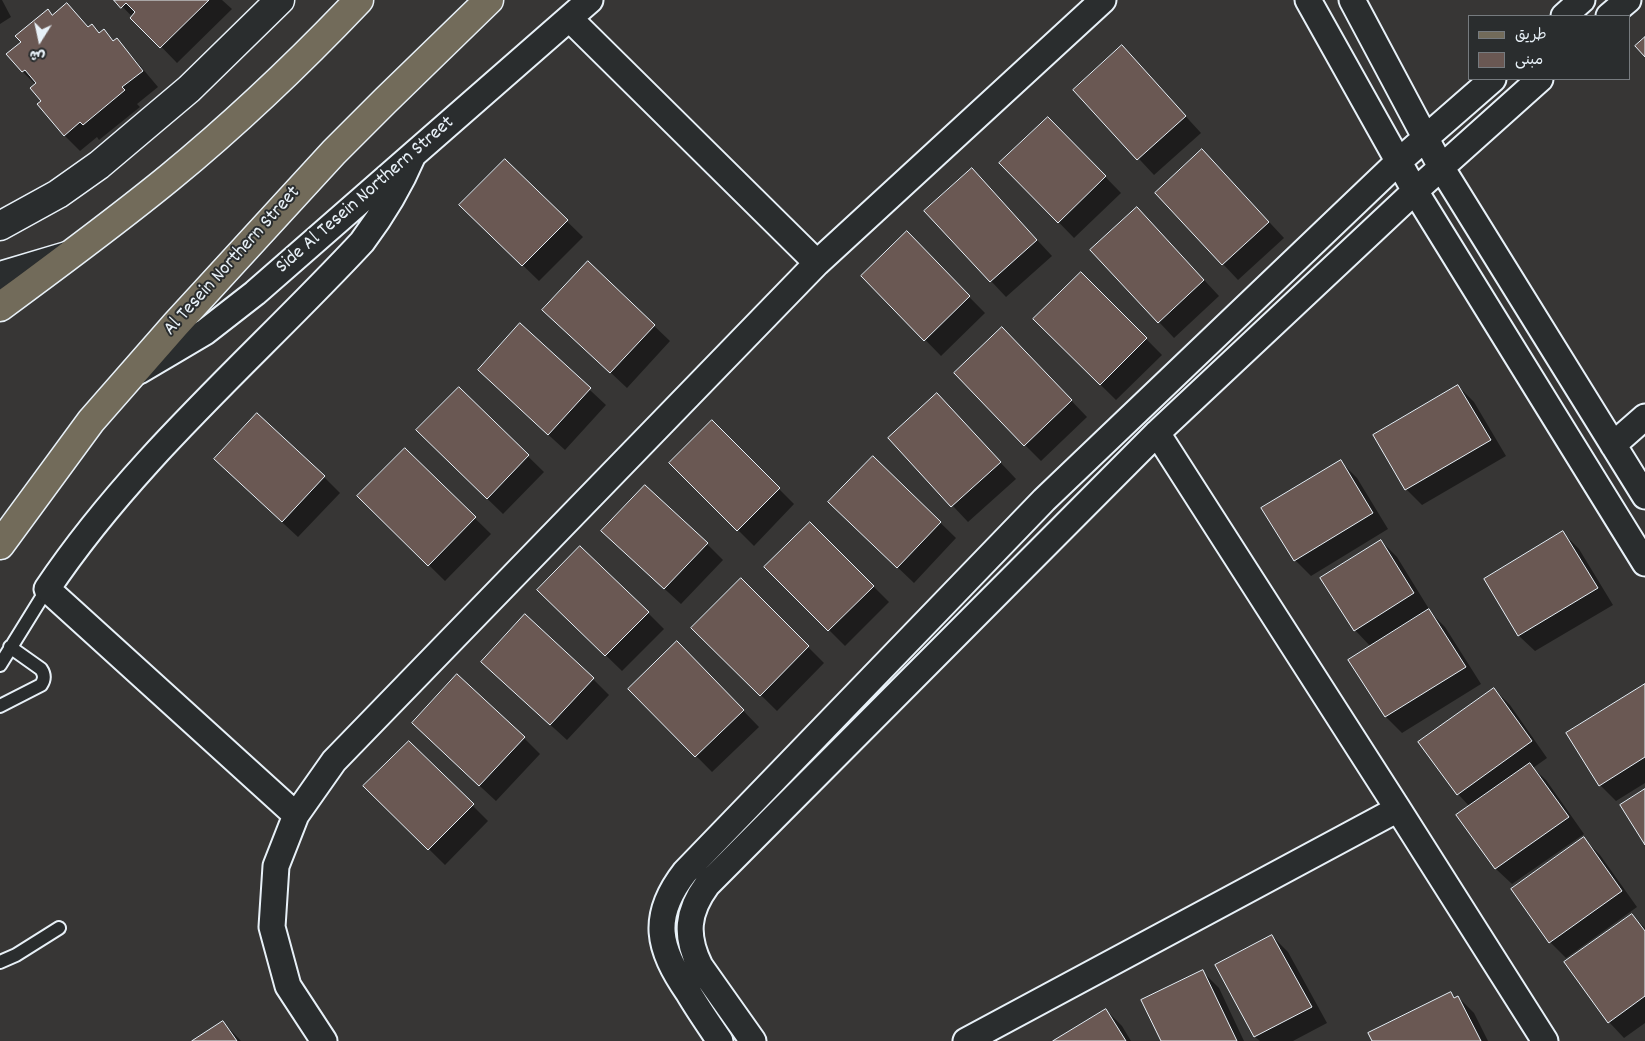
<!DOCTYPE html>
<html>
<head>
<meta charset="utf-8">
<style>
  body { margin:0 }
  #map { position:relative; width:1645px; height:1041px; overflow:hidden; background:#373635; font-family:Dekko,"Playpen Sans Arabic",sans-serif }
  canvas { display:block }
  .legend { position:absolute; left:1468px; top:15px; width:162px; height:65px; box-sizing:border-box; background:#2a2d2e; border:1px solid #767b7f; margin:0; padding:6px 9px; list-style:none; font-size:15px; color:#e8f1f8 }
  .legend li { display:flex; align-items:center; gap:10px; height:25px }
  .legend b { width:25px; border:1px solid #767b7f }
  .north { position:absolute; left:15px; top:15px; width:50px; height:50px; -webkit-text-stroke:4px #2a2d2e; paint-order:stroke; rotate:190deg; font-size:14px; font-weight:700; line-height:20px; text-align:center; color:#e8f1f8 }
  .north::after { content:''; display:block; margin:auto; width:18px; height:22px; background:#e8f1f8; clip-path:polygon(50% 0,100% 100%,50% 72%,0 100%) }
</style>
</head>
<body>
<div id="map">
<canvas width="1645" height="1041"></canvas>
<ul class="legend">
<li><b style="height:6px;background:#726b5a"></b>طريق</li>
<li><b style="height:14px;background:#6a5853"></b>مبنى</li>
</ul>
<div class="north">ش</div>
</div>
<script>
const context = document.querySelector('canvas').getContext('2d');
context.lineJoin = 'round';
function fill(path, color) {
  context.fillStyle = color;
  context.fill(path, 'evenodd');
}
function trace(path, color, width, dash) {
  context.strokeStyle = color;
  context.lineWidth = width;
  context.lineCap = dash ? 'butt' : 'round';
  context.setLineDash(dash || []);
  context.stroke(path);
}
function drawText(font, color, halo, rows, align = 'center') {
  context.font = font + ' Dekko,sans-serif';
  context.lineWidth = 4;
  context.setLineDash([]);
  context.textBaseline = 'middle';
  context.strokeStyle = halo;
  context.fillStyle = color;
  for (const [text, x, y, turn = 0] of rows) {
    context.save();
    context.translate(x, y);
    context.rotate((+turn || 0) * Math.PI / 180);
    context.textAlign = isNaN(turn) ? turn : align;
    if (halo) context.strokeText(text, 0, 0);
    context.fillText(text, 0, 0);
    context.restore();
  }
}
const shadow = new Path2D(`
  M0 0H2L11 17 0 24Z
  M116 0H222L232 9 177 63Z
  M67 4 89 28 100 34 104 31 115 42 117 40 132 56 158 87 137 104 140 107 99 140 97 137 80 151 64 135 43 101 36 85 23 72 53 16Z
  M1122 47 1201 133 1154 175 1075 90Z
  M1048 118 1121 193 1074 238 1001 163Z
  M505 161 583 237 539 281 461 205Z
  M1218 167 1284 238 1238 280 1223 264Z
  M987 186 1052 256 1006 297 991 281Z
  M1153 225 1219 296 1174 338 1159 322Z
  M906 233 985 313 941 356 863 276Z
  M588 263 670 341 627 388 560 325Z
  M1081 273 1162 355 1116 400 1034 319Z
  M520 325 606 405 565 450 495 386Z
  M1018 345 1087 417 1041 461 1025 445Z
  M1458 386 1474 402 1506 456 1422 505 1406 489 1374 435Z
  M459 389 544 472 503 514 433 446Z
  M952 411 1016 479 968 522 889 438Z
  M712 422 794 504 754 546 671 463Z
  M405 450 491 534 445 581 359 496Z
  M873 457 956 538 914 583 846 518Z
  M1341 462 1357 478 1388 529 1311 576 1295 560Z
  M231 475 324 477 340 493 298 537Z
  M810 523 889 602 845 646 766 567Z
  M1563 533 1579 549 1613 605 1535 651 1519 636 1485 579Z
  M1381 541 1397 557 1429 609 1428 610 1445 627 1481 684 1402 733 1386 717 1350 660 1371 647 1355 630Z
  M707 544 723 560 681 604 619 547Z
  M741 580 824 663 777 711 693 628Z
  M555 606 648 613 664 629 622 671Z
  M693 659 759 727 712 772 630 689Z
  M499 678 593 679 609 695 567 740Z
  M1645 685V783L1616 801 1600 785Z
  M1494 689 1510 705 1547 758 1533 768 1546 780 1584 834 1512 884 1496 869 1458 816 1470 807 1458 794Z
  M524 738 540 754 496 801 429 739Z
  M409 742 488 821 445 865 365 786Z
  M1584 839 1600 855 1637 907 1566 958 1550 942Z
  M1632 915 1645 928V1023L1624 1038 1609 1022Z
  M1272 936 1288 952 1327 1023 1293 1041H1260L1255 1037 1217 966Z
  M1203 972 1219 988 1244 1041H1162Z
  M1451 993 1456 998 1458 997 1474 1013 1488 1041H1373Z
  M1106 1010 1122 1026 1131 1041H1055Z
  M223 1022 241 1041H194Z`);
const building = new Path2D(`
  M114 0H209L160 48 130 18 135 12 126 3 121 8Z
  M67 3 88 27 92 24 99 33 104 29 113 41 117 38 143 71 122 87 125 90 83 125 80 122 64 136 37 104 41 101 30 88 36 83 25 70 22 72 6 54 21 42 15 36 48 9 52 15Z
  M1645 37V57L1635 46Z
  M1122 45 1186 116 1137 160 1073 90Z
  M1048 117 1106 176 1058 223 999 163Z
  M1202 149 1269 222 1222 265 1155 193Z
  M505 159 568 220 522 266 459 205Z
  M972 168 1037 240 990 282 924 211Z
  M1137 207 1204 280 1158 323 1090 250Z
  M907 231 970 296 924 341 861 276Z
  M588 261 655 325 610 373 542 310Z
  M1081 272 1147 338 1100 385 1033 319Z
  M520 323 591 388 548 435 478 370Z
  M1002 327 1072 400 1024 446 954 373Z
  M1458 385 1491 440 1405 490 1373 435Z
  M459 387 529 455 487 499 416 430Z
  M937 393 1001 462 951 507 888 438Z
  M257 413 325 476 282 522 214 459Z
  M712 420 780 488 737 531 669 463Z
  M405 448 476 517 428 566 357 496Z
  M873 456 941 522 897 568 828 502Z
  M1341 460 1373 513 1294 561 1261 508Z
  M645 485 708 543 664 589 601 531Z
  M810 522 874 586 828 631 764 567Z
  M1563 531 1598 588 1518 636 1484 579Z
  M1381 540 1414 593 1354 631 1320 578Z
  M580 546 649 612 605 656 537 590Z
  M741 578 809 646 760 696 691 628Z
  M1429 609 1466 667 1385 717 1348 660Z
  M525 614 594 678 550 725 481 662Z
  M677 641 744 710 695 757 628 689Z
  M457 674 525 737 479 786 412 723Z
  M1645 684V757L1599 786 1566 733Z
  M1494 688 1532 741 1457 795 1418 742Z
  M409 741 474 804 428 850 363 786Z
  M1530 763 1569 817 1495 869 1456 815Z
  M1645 789V845L1620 805Z
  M1584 837 1622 891 1549 943 1511 889Z
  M1632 914 1645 931V996L1608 1023 1564 962Z
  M1272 935 1312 1007 1254 1037 1215 965Z
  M1203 970 1237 1041H1161L1141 1000Z
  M1451 992 1454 998 1458 996 1481 1041H1372L1368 1033Z
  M1106 1009 1126 1041H1053Z
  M223 1021 237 1041H192Z`);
const service = new Path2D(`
  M0 665 47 589
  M0 706 41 685C45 679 45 675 41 669L10 647
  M0 962 16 955 59 928`);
const minor = new Path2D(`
  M1308 0 1415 191 1645 563
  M1352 0 1441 167 1645 496
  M1564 16 1582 0
  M1609 16 1628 0
  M570 19 817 263
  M139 371 205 332 255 293 590 0
  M1157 433 1398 809 1545 1041
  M1613 445 1645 417
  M296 815 47 589C134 459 256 356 362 242 383 214 399 188 413 155
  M324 1041 288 986 272 927 276 866 296 815 334 761 817 263 1103 0
  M720 1041C709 1025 698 1009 688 992 658 948 650 917 685 872L1044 500 1398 162 1493 79
  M753 1041 700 966C685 936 687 912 707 885L1157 433 1415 191 1540 79
  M966 1041 1398 809`);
const tertiary = new Path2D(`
  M0 226 58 194 99 165 189 89 280 0
  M0 276 67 256`);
const primary = new Path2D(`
  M0 307C57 265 114 223 169 178 236 123 299 63 359 0
  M0 545 91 421 176 324 334 152 385 101 489 0`);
const streetNames = [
  ["Side Al Tesein Northern Street",366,196,-41],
  ["Al Tesein Northern Street",233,262,-48]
];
fill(shadow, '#0007');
fill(building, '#6a5853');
trace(building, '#e8f1f8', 1);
trace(service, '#e8f1f8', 16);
trace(minor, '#e8f1f8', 29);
trace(tertiary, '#e8f1f8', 31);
trace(primary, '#e8f1f8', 31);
trace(service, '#2a2d2e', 12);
trace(minor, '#2a2d2e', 25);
trace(tertiary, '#2a2d2e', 28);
trace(primary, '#726b5a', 28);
drawText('20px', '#e8f1f8', '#2a2d2e', streetNames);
</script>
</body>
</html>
